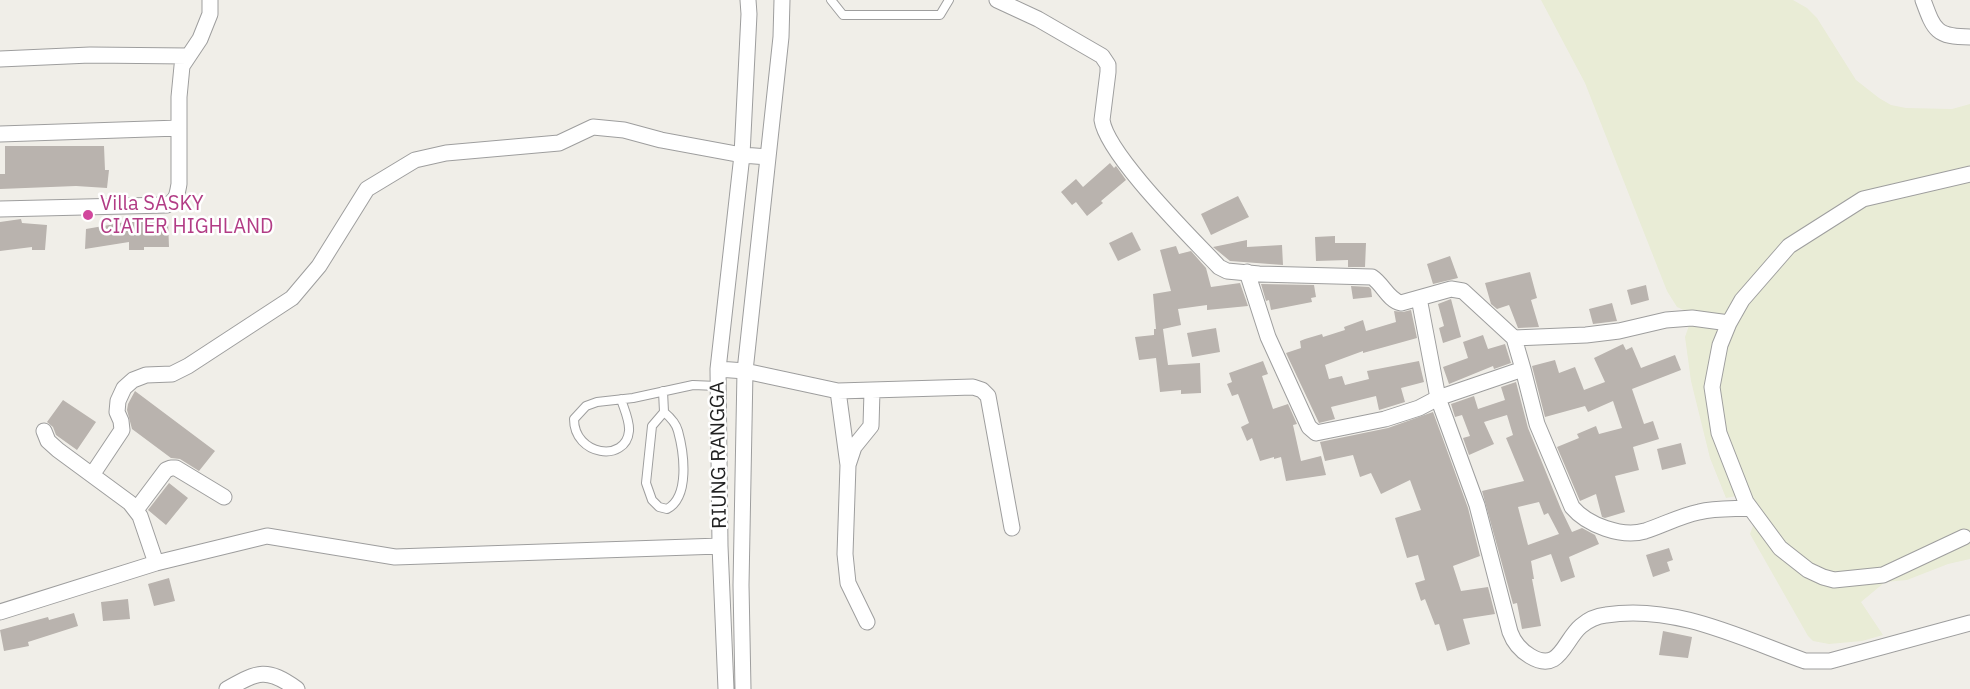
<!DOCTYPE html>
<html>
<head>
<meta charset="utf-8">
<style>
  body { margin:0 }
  canvas { display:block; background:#f0eee8 }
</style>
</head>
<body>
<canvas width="1970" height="689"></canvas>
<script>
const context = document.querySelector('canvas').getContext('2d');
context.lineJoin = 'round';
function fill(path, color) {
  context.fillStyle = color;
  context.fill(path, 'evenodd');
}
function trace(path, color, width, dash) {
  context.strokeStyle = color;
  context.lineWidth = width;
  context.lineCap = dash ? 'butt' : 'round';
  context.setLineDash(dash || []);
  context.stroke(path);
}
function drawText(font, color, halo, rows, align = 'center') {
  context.font = font + ' "IBM Plex Sans",sans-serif';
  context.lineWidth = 5;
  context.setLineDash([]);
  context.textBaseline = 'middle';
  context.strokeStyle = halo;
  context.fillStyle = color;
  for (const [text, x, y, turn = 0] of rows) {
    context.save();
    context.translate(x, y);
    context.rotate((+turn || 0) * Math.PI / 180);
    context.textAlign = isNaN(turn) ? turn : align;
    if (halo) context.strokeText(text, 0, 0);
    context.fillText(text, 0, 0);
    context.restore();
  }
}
const farmland = new Path2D(`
  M1541 0H1793L1807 8 1817 18 1856 80 1879 98 1891 105 1906 108 1952 109 1970 104V559L1948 564 1907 580 1885 582 1861 602 1883 635 1862 641 1829 644 1813 641 1808 636 1750 534 1754 523 1737 496 1726 498 1710 458 1691 381 1685 337 1693 314 1677 307 1667 291 1585 83Z`);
const building = new Path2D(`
  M5 146H104L105 170H109L107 188 76 186 0 189V174H5Z
  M1110 163 1114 168 1116 166 1126 180 1101 201 1103 203 1087 216 1076 202 1072 205 1061 192 1076 179 1083 187Z
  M1238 196 1249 217 1211 235 1201 214Z
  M21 219 22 223 47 225 45 250H32V247L0 251V222Z
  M132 221H168L169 247H144V250H129V242L85 249 86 229Z
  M1132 232 1141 250 1118 261 1109 243Z
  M1335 236V243H1366L1365 267H1348V260L1316 261 1315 237Z
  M1247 240V247L1282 245 1283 265 1230 261 1213 247Z
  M1176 246 1179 254 1191 251 1206 268 1211 287 1240 283 1248 306 1207 310V305L1178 309 1181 325 1163 329 1168 365 1200 363 1201 393 1181 394V390L1160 392 1156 358 1139 360 1135 337 1154 335V329H1156L1153 294 1171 291 1160 250Z
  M1450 256 1458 278 1433 284 1427 264Z
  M1530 272 1537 298 1531 300 1539 327 1518 328 1509 305 1497 309 1491 304 1485 283Z
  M1261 284 1314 285 1316 297 1311 298 1312 302 1271 310 1269 300 1266 301Z
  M1646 285 1649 300 1631 305 1627 290Z
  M1351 286 1369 287 1371 289 1372 297 1353 299Z
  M1451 299 1461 337 1443 343 1439 328 1444 326 1438 304Z
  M1612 303 1617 321 1593 324 1589 309Z
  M1411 310 1417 338 1363 353V351L1325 365 1329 379 1342 376 1345 385 1369 379 1367 371 1419 361 1424 382 1401 388 1405 402 1379 410 1376 396 1331 407 1335 419 1319 423 1286 353 1301 348 1300 341 1305 339 1322 334 1323 337 1345 330 1344 327 1363 320 1366 331 1396 322 1394 311 1403 312Z
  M1216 328 1220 352 1192 357 1187 333Z
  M1483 335 1488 349 1505 344 1511 363 1494 369 1493 366 1449 384 1443 367 1468 358 1463 342Z
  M1623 344 1626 350 1632 347 1641 368 1675 355 1681 370 1632 389 1644 424 1653 421 1659 439 1633 447 1639 470 1615 476 1625 512 1605 518 1602 517 1596 494 1580 501 1557 447 1579 438 1577 434 1596 426 1599 434 1622 428 1613 401 1588 412 1585 406 1545 417 1532 366 1555 360 1559 373 1575 367 1584 390 1605 382 1594 358Z
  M1263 361 1268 374 1262 376 1273 409 1288 404 1297 424 1293 425 1301 461 1321 456 1326 475 1286 481 1281 457 1274 459V457L1260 461 1252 438 1247 441 1241 427 1249 423 1238 394 1232 396 1227 384 1232 382 1229 373Z
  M1516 382 1528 428 1561 509 1572 532 1582 528 1595 535 1599 544 1569 557 1575 577 1561 582 1551 554 1531 561 1534 579H1532L1541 626 1522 629 1517 603 1513 604 1482 491 1524 481 1506 438 1513 435 1507 415 1484 422 1494 444 1469 455 1463 438 1470 436 1462 415 1455 417 1451 404 1474 396 1478 409 1505 400 1501 387ZM1539 502 1544 515 1548 513 1559 534 1528 545 1518 507Z
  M135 391 215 451 199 471 180 459 171 458 132 429 127 410 128 404Z
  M63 400 96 422 77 450 56 435 53 427 47 422Z
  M1433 412 1468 508 1480 556 1453 566 1461 591 1488 587 1495 614 1463 619 1470 644 1447 651 1439 624 1435 625 1425 599 1421 601 1415 583 1425 580 1418 555 1407 558 1395 518 1421 510 1410 480 1381 494 1371 473 1360 477 1353 455 1325 461 1320 442 1388 428Z
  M1681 443 1686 464 1662 470 1657 449Z
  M169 483 188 498 166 525 148 510Z
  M1669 548 1673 560 1667 562 1670 571 1653 577 1646 555Z
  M169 578 175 601 154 606 148 584Z
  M128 599 130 619 103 621 101 602Z
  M74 613 78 626 28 642 29 646 4 651 0 630 48 617 49 620Z
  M1663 631 1692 637 1688 658 1659 655Z`);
const service = new Path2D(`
  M831 0 843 15H940L949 0
  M663 391 664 412C670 417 676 423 678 431 684 453 690 497 667 509L659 507 652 500 646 483 652 426 664 412
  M621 399C624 409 630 421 629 431 626 463 574 456 574 419L586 406 597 402 633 398 693 385 717 386`);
const minor = new Path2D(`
  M997 0 1038 19 1102 56 1108 65V72L1102 120C1107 155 1192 238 1219 267L1227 271 1259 274 1372 277C1383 284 1388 300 1401 303L1451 289 1463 291 1514 338 1523 369 1438 398 1477 505 1510 632C1514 643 1520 650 1530 656 1560 674 1564 640 1581 626 1588 620 1597 616 1606 615 1675 604 1741 638 1805 661H1830L1970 623
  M1923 0C1934 30 1936 37 1970 37
  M0 59 90 55 187 56
  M0 134 179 128
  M0 209 167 205C177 200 177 195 179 184V97L182 66 200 39 210 14V0
  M1247 272 1268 337 1309 427 1316 433 1385 419 1419 408 1438 398 1419 298
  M1514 338 1586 335 1619 331 1666 320 1692 318 1729 323
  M718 369 745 371 838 391 973 387 982 390 988 396 1012 528
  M1523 369 1537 424 1572 507C1587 525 1622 538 1645 531 1663 525 1680 516 1699 512 1715 508 1734 509 1750 508
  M838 391 848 465 845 554 848 583 867 622
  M44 431 48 441 58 450 130 503 140 516 156 563
  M848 465 854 447 871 426 872 391
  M92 475 122 430 121 421 117 412 118 401 124 388 133 380 146 375 172 374 188 366 292 298 319 266 367 189 415 160 446 153 559 143 593 127 624 130 661 140 742 155 768 157
  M136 510 166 470 171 468H176L224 497
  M1964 537 1883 575 1834 580 1823 577 1808 570 1780 548 1746 502 1719 433 1712 387 1720 345 1729 323 1742 300 1789 246 1863 199 1970 174
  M0 612 156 563 267 536 395 557 720 546
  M227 689C258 672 266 667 297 689
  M726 689 720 546 718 369 742 155 749 14 748 0
  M743 689 741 585 745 371 781 37 782 0`);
const markers = [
  [88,215,6,"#d1479c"]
];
const hotelNames = [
  ["Villa SASKY",100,204],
  ["CIATER HIGHLAND",100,227]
];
const streetNames = [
  ["RIUNG RANGGA",719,455,-91]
];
fill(farmland, '#e9ecd6');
fill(building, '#b9b3ae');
trace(service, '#9e9e9e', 10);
trace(minor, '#9e9e9e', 17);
trace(service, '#fff', 8);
trace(minor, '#fff', 15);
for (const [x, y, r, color] of markers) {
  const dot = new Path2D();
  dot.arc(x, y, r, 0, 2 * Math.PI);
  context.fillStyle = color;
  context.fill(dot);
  trace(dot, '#fff', 2);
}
drawText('20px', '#b23c85', '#fff', hotelNames, 'left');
drawText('20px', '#212121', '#fff', streetNames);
</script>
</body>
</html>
